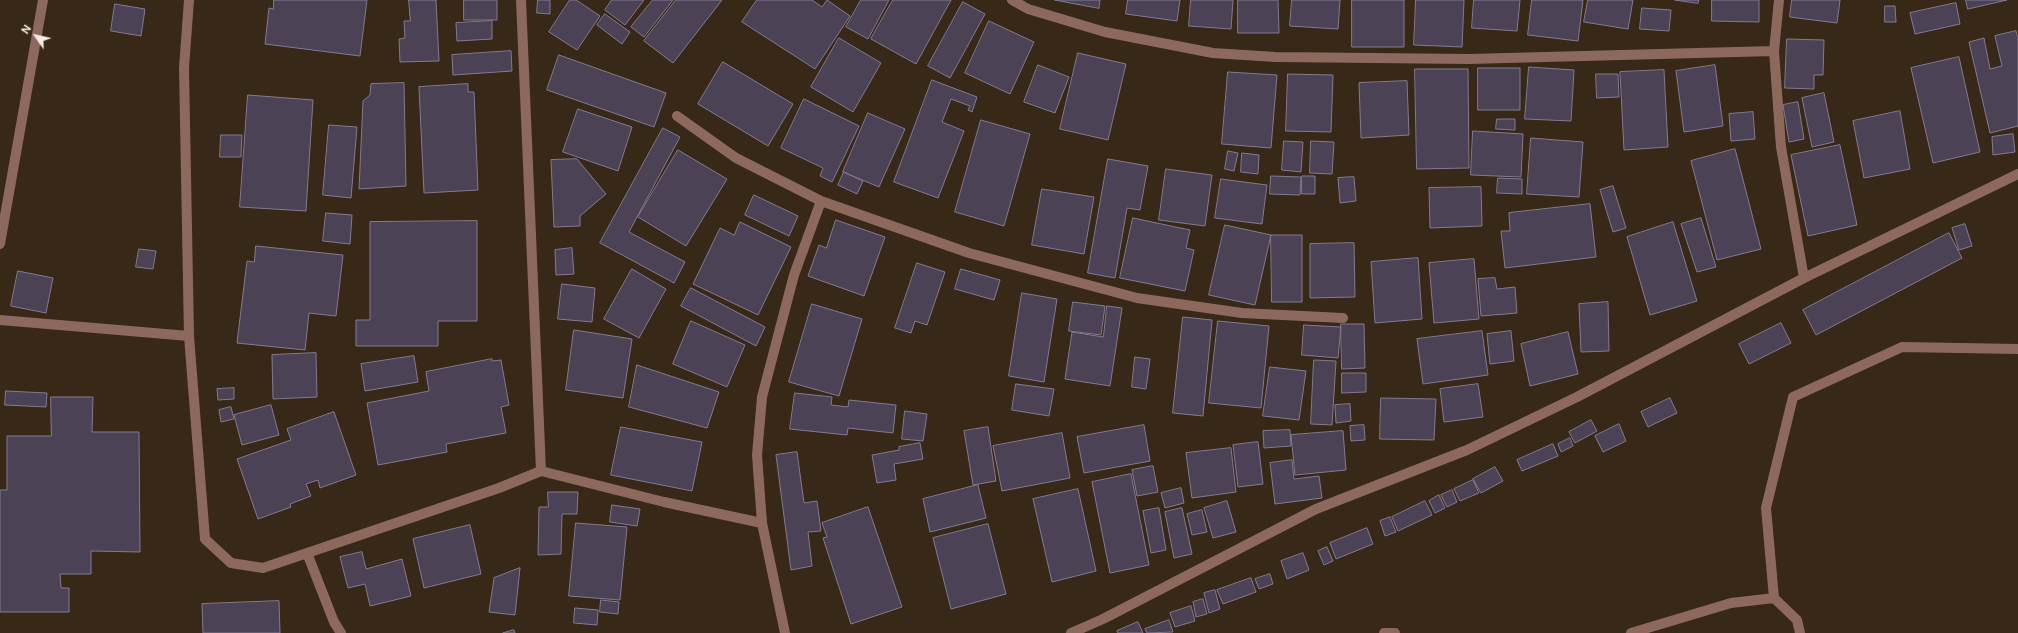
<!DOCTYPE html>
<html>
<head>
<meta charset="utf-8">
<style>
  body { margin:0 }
  #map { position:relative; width:2018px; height:633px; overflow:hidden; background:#372817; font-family:"DM Sans",sans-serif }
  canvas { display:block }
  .north { position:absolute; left:16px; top:16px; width:40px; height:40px; -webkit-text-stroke:3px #372817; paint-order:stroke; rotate:304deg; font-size:11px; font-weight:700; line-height:16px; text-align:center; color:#f7ece2 }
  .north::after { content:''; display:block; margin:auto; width:14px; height:18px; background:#f7ece2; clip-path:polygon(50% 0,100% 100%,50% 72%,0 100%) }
</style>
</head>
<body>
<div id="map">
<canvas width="2018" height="633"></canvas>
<div class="north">N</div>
</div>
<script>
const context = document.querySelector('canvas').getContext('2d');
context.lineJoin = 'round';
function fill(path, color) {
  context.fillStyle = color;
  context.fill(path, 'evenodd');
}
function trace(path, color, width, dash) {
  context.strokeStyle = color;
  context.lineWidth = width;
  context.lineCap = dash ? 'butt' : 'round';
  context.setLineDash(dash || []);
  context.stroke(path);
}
const building = new Path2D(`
  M274 0H367L360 56 265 44 269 8 273 9Z
  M409 0H436L439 61 400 62 399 39 405 38 404 21H410Z
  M464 0H497V20H464Z
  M538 0H550V14L537 13Z
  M570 0H576L600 16 577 50 549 32Z
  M612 0H644L625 25 605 10Z
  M653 0H673L644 37 631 27Z
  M676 0H722L673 63 644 41Z
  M757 0H812L822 7 827 0 850 16 815 69 742 22Z
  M861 0H889L868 39 846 27Z
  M893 0H951L916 64 871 39Z
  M1055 0H1100L1099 8Z
  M1128 0H1180L1177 21 1126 14Z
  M1191 0H1233L1231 29 1189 26Z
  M1238 0H1278L1279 33H1238Z
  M1292 0H1340L1338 29 1290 26Z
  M1352 0H1404V47H1352Z
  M1416 0H1464L1462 47 1414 45Z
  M1474 0H1520L1517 31 1472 28Z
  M1532 0H1583L1578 41 1528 35Z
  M1588 0H1633L1628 29 1584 22Z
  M1675 0H1699L1698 3Z
  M1712 0H1759V22L1712 21Z
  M1792 0H1840L1837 23 1790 17Z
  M1966 0H2007L1968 9Z
  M963 2 985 14 950 78 928 66Z
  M1956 3 1960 24 1915 34 1910 13Z
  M115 4 145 9 141 36 111 31Z
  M1885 6H1895L1896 22H1885Z
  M1642 8 1671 10 1669 31 1640 29Z
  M605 14 630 32 622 44 597 25Z
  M492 21V39L457 41 456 23Z
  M989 21 1034 42 1010 94 965 73Z
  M2016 31 2018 38V126L1990 133 1969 42 1984 38 1990 69 2002 66 1995 36Z
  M839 38 881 63 853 112 811 87Z
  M1787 39 1824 40 1823 75H1814V89L1785 88Z
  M511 51 512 71 453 75 452 55Z
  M1078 53 1126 64 1108 140 1060 129Z
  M559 55 666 93 654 127 547 90Z
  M1959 57 1980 152 1933 163 1911 68Z
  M723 62 793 104 768 146 698 104Z
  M1038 65 1069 77 1055 113 1024 102Z
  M1715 65 1723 126 1684 132 1676 71Z
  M1529 67 1574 70 1571 121 1525 119Z
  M1478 68H1520V110H1478Z
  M1415 69H1468L1469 168 1417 169Z
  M1664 70 1668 147 1624 150 1620 72Z
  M1228 72 1277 75 1271 148 1222 144Z
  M1288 74 1333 75 1331 132 1286 131Z
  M1596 74H1618L1619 97 1597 98Z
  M932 80 977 97 972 112 968 110 970 106 951 99 942 122 964 131 938 198 894 182Z
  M1407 81 1409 135 1361 138 1359 83Z
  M404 83 406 186 359 189 363 101 370 95 371 84Z
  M468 84V92H474L478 190 424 193 419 87Z
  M1824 93 1834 142 1812 147 1802 98Z
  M248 95 313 100 306 211 240 207Z
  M804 99 859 126 832 182 820 176 823 168 781 148Z
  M1798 102 1804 139 1789 142 1783 105Z
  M578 109 632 127 618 171 563 152Z
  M1900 111 1910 169 1864 178 1853 121Z
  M1753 112 1755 139 1731 141 1729 114Z
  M868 113 905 129 879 187 843 172Z
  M1497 119H1515V130L1496 129Z
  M981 120 1030 134 1004 226 955 212Z
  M329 125 357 127 351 198 323 195Z
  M663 128 680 137 629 232 685 262 674 283 600 243Z
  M1473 131 1523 134 1521 177 1471 175Z
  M2013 134 2015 152 1993 155 1992 137Z
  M221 135H242L241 157H220Z
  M1531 138 1583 142 1579 197 1527 194Z
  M1284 141 1303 142 1301 172 1282 170Z
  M1311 141 1334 142 1332 174 1310 173Z
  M1840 145 1857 225 1808 236 1791 155Z
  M1735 149 1761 249 1717 260 1691 161Z
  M678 150 727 179 686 246 638 217Z
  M1228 151 1238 153 1234 171 1225 169Z
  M1242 153 1259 155 1258 174 1241 172Z
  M577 159 606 194 580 216V226L554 227 551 160Z
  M1108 159 1148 166 1140 210 1127 208 1115 278 1088 273Z
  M1166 169 1212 175 1205 226 1159 220Z
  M844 172 863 181 857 194 838 185Z
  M1271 176 1301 177 1300 195 1270 194Z
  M1302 176H1315V194H1302Z
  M1354 177 1356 201 1340 203 1338 178Z
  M1498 178 1522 179V194L1497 193Z
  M1221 179 1267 185 1262 224 1215 218Z
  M1613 186 1626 228 1613 232 1600 190Z
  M1481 187 1482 226 1430 228 1429 188Z
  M1042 189 1094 197 1084 254 1032 245Z
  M754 195 798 216 789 236 745 215Z
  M1590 204 1596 257 1505 268 1501 231H1510L1509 213Z
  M326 213 352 215 350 244 323 241Z
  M1133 218 1190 230 1186 248 1194 250 1185 291 1120 278Z
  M1701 218 1716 267 1697 272 1681 224Z
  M836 220 885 237 864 296 808 276 819 245 826 248Z
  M477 221V321H438V346H356V320H370V222Z
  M740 222 791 247 758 315 693 284 720 228 734 235Z
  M1673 222 1697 301 1650 315 1627 237Z
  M1965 224 1972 246 1959 250 1952 228Z
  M1225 225 1271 235 1255 305 1209 295Z
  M1949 233 1962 258 1816 335 1803 310Z
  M1271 235H1302V302H1272Z
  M1354 243 1355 297 1310 298V244Z
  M256 246 343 255 336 316 309 313 305 350 237 343 247 261 254 262Z
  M572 248 574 274 556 275 555 250Z
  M139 249 156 251 153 269 136 267Z
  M1418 258 1422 319 1375 323 1371 262Z
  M1474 259 1479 319 1434 323 1429 263Z
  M917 263 945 272 927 325 915 321 911 333 895 328Z
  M632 269 666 289 639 338 604 319Z
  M961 269 1000 280 994 300 955 289Z
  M18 271 53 278 46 313 11 306Z
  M1495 278 1497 289 1515 287 1517 313 1481 316 1478 279Z
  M562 284 595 288 592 322 558 319Z
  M691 288 765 327 756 346 681 306Z
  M1022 293 1057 299 1044 382 1009 376Z
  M1073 302 1105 306 1101 335 1069 331Z
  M1608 302 1609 351 1581 352 1579 304Z
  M812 304 862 319 839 396 789 382Z
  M1107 306 1122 308 1110 386 1065 379 1072 332 1103 337Z
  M1183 317 1212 320 1203 416 1173 413Z
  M691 321 745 345 727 387 673 364Z
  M1218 321 1269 326 1261 408 1209 403Z
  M1781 323 1791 343 1749 364 1739 344Z
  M1341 324H1364L1365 368 1342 369Z
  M1304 325 1341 327 1338 358 1302 355Z
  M574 330 632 339 623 398 566 390Z
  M1482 331 1488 375 1423 384 1417 339Z
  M1511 331 1514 361 1490 364 1487 334Z
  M1568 332 1578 374 1530 386 1521 344Z
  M316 353 317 397 273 399 272 355Z
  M414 356 418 382 365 391 361 364Z
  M1135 357 1150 359 1146 389 1132 387Z
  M492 359V361L501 360 509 405 501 407 506 433 446 444 447 452 378 465 367 403 429 391 426 372Z
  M1314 360 1336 361 1332 425 1311 424Z
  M637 365 719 392 707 428 629 407Z
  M1270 367 1306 371 1299 420 1263 416Z
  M1342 373H1366V392L1342 393Z
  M1016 384 1054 389 1049 416 1012 410Z
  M1478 384 1483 417 1444 422 1440 389Z
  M234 388V399L218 400 217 389Z
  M6 391 47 393 46 407 5 405Z
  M795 393 832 397 831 405 848 407 849 400 896 405 893 433 848 428 847 435 790 429Z
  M51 397H93L92 432H139L140 552 91 551V574H60L61 588H69V612H0V490H7V436H51Z
  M1381 398 1436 399 1434 440 1380 439Z
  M1670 398 1677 413 1648 427 1641 412Z
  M1350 404 1351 421 1336 423 1335 405Z
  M271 405 279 435 242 445 234 415Z
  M231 407 234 419 221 422 219 410Z
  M905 411 927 414 923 441 902 439Z
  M334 412 356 475 320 488 318 480 306 484 311 496 290 504 291 507 258 519 237 459 291 440 287 429Z
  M1591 420 1597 431 1575 443 1569 432Z
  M1619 424 1626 441 1603 452 1595 436Z
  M1144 425 1150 461 1084 473 1077 437Z
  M1364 425 1365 440 1351 441 1350 426Z
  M621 427 702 442 692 491 611 475Z
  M988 427 996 481 973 485 964 431Z
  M1290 430 1291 446 1264 448 1263 431Z
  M1343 431 1346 470 1295 475 1291 435Z
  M1062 433 1070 478 1002 491 993 446Z
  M1570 438 1573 446 1561 452 1558 444Z
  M1258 442 1263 484 1238 487 1233 445Z
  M920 443 923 459 894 464 896 480 877 483 872 455 899 450V447Z
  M1553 444 1558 456 1522 471 1517 460Z
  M1231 448 1236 492 1192 498 1186 453Z
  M797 452 804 503 817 501 821 531 808 532 812 566 791 570 776 455Z
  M1292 460 1294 479 1319 476 1322 498 1275 504 1270 463Z
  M1153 466 1158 492 1137 496 1132 470Z
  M1495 467 1503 481 1481 493 1473 479Z
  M1131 474 1149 565 1110 573 1092 482Z
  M1473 480 1479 493 1460 501 1454 489Z
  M978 485 986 518 930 532 923 499Z
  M1181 488 1184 503 1165 508 1161 493Z
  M1078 489 1096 571 1052 582 1033 499Z
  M1452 490 1457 502 1447 507 1441 495Z
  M548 492H578L577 514H562L561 554 538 555 539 507H548Z
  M1439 495 1445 508 1435 513 1429 501Z
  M1227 501 1236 532 1213 538 1204 508Z
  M1425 501 1432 515 1398 531 1392 517Z
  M612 505 640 509 637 526 610 522Z
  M868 507 902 607 851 624 823 538 827 537 822 523Z
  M1159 508 1166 550 1151 553 1143 511Z
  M1182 508 1192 554 1174 558 1165 512Z
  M1202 510 1207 532 1192 535 1187 514Z
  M1390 517 1396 532 1385 536 1380 521Z
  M576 523 627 527 620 600 569 596Z
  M988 524 1006 594 951 609 933 538Z
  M470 525 481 574 424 588 413 539Z
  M1367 528 1373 544 1336 559 1330 543Z
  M1327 547 1333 561 1324 565 1318 551Z
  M362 552 366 569 402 559 411 596 370 606 365 584 348 588 340 557Z
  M1303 553 1309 570 1287 579 1281 561Z
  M520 568 515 615 489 612 494 578Z
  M1270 574 1273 584 1259 589 1255 579Z
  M1251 578 1256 592 1223 604 1217 590Z
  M1215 590 1220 609 1209 613 1204 593Z
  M1203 599 1207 614 1196 617 1193 602Z
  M601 600 619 602 618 614 600 612Z
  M279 601 280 633H203L202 604Z
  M1191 606 1195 621 1175 627 1170 613Z
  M575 608 598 610 597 625 574 623Z
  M1169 620 1173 632 1147 633 1145 629Z
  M1138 622 1143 633H1118L1117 631Z
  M514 630 515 633H503Z`);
const minor = new Path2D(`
  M189 0 184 68 189 336 205 539 231 563 263 568 499 488 541 471 521 0
  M1012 0 1028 9 1105 32 1213 53 1275 57 1469 59 1774 51
  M1779 0 1774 51 1781 147 1804 278
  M677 116 736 158 821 201 969 253 1137 298 1242 313 1343 318
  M0 244 43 0
  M0 320 189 336
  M541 471 664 502 762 523
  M307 553 334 622 341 633
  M1774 598 1766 508 1793 397 1902 347 2018 349
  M785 633 762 523 757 455 762 397 794 275 821 201
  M1071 633 1103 619 1316 509 1467 450 1577 397 1804 278 2018 174
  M1384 633H1395
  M1631 633 1731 603 1774 598 1797 620 1800 633`);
fill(building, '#4b4256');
trace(building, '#847a90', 1);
trace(minor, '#8d695d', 10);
</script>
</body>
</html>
